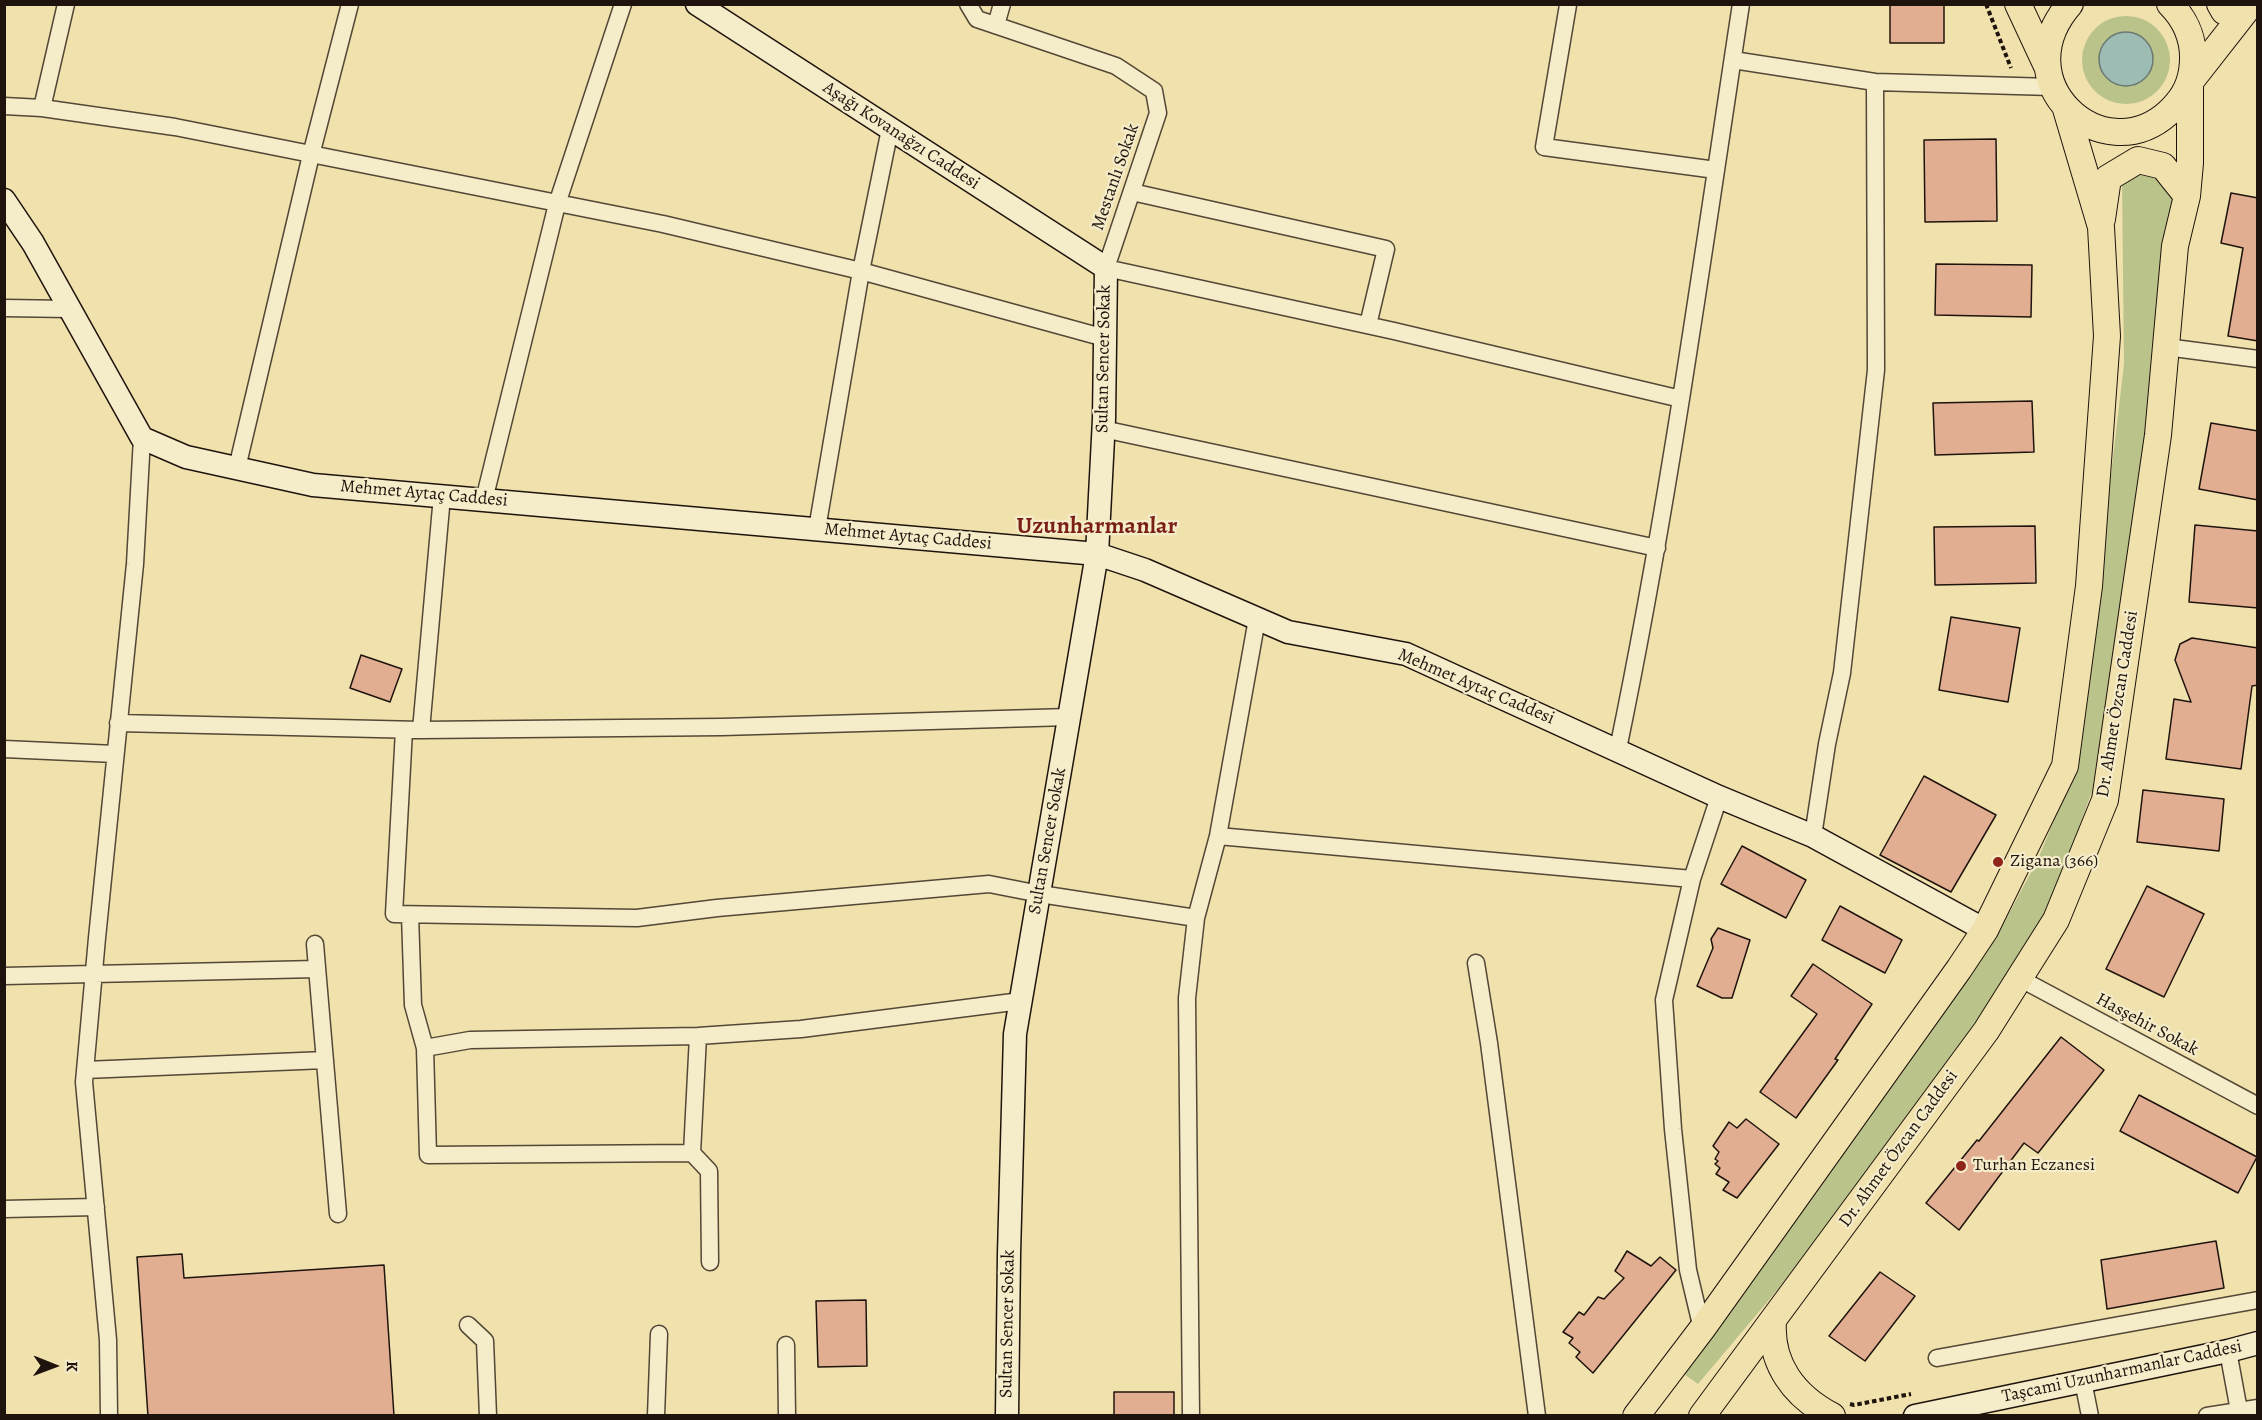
<!DOCTYPE html>
<html>
<head>
<meta charset="utf-8">
<style>
  body { margin:0 }
  #map { position:relative; width:2262px; height:1420px; overflow:hidden; background:#f0e1ad; font-family:Alegreya,serif }
  canvas { display:block }
  .frame { position:absolute; inset:0; border:6px solid #1f140d; pointer-events:none }
  .north { position:absolute; left:24px; top:1336px; width:60px; height:60px; -webkit-text-stroke:4px #f5ecca; paint-order:stroke; rotate:91deg; font-size:16px; font-weight:700; line-height:24px; text-align:center; color:#1f140d }
  .north::after { content:''; display:block; margin:auto; width:21px; height:27px; background:#1f140d; clip-path:polygon(50% 0,100% 100%,50% 72%,0 100%) }
</style>
</head>
<body>
<div id="map">
<canvas width="2262" height="1420"></canvas>
<div class="frame"></div>
<div class="north">K</div>
</div>
<script>
const context = document.querySelector('canvas').getContext('2d');
context.lineJoin = 'round';
function fill(path, color) {
  context.fillStyle = color;
  context.fill(path, 'evenodd');
}
function trace(path, color, width, dash) {
  context.strokeStyle = color;
  context.lineWidth = width;
  context.lineCap = dash ? 'butt' : 'round';
  context.setLineDash(dash || []);
  context.stroke(path);
}
function drawText(font, color, halo, rows, align = 'center') {
  context.font = font + ' Alegreya,serif';
  context.lineWidth = 4.5;
  context.setLineDash([]);
  context.textBaseline = 'middle';
  context.strokeStyle = halo;
  context.fillStyle = color;
  for (const [text, x, y, turn = 0] of rows) {
    context.save();
    context.translate(x, y);
    context.rotate((+turn || 0) * Math.PI / 180);
    context.textAlign = isNaN(turn) ? turn : align;
    if (halo) context.strokeText(text, 0, 0);
    context.fillText(text, 0, 0);
    context.restore();
  }
}
const green = new Path2D(`
  M2082 60a44 44 0 1 1 88 0a44 44 0 1 1-88 0Z
  M2149 170 2182 196 2167 268 2127 572 2092 791 2067 861 2044 914 2012 967 1963 1040 1795 1269 1698 1384 1684 1374 1884 1097 1998 934 2038 859 2077 765 2124 364 2122 179Z`);
const water = new Path2D(`
  M2099 59a27 27 0 1 1 54 0a27 27 0 1 1-54 0Z`);
const building = new Path2D(`
  M1890 4H1944V43H1890Z
  M1996 139 1997 221 1925 222 1924 140Z
  M2231 193 2258 198V341L2228 336 2243 248 2221 243Z
  M1936 264 2032 265 2031 317 1935 315Z
  M2032 401 2034 452 1935 455 1933 403Z
  M2211 423 2258 431V500L2199 489Z
  M2195 525 2258 531V608L2189 602Z
  M2035 526 2036 583 1935 585 1934 527Z
  M1951 617 2020 628 2008 702 1939 690Z
  M2192 638 2258 648V685L2252 686 2241 769 2166 759 2174 699 2191 702 2175 660 2180 644Z
  M361 655 402 669 390 702 350 688Z
  M1924 776 1996 815 1951 892 1880 855Z
  M2143 790 2224 799 2219 851 2137 842Z
  M1742 846 1806 880 1786 918 1721 884Z
  M2147 886 2204 914 2164 997 2106 969Z
  M1840 906 1902 940 1885 973 1822 940Z
  M1718 928 1750 940 1732 998H1722L1697 986 1713 948 1711 939Z
  M1813 964 1872 1004 1835 1059 1838 1060 1796 1118 1760 1092 1817 1014 1791 996Z
  M2061 1037 2104 1070 2038 1153 2024 1143 1959 1230 1926 1203 1977 1140 1979 1141Z
  M2139 1095 2257 1157 2238 1193 2120 1131Z
  M1746 1119 1779 1144 1737 1198 1723 1190 1729 1182 1716 1174 1720 1168 1715 1164 1718 1161 1715 1159 1719 1152 1713 1146 1729 1122 1737 1128Z
  M2216 1241 2224 1288 2107 1309 2101 1260Z
  M1627 1251 1651 1266 1660 1257 1676 1270 1593 1373 1576 1357 1580 1352 1569 1343 1573 1338 1563 1332 1579 1312 1584 1315 1598 1297 1604 1299 1624 1278 1615 1271Z
  M182 1254 184 1278 384 1265 394 1416H148L137 1257Z
  M1880 1272 1915 1296 1865 1361 1829 1336Z
  M866 1300 867 1366 818 1367 816 1301Z
  M1114 1392H1174V1416H1114Z`);
const path = new Path2D(`
  M1986 4 2011 68
  M1850 1404 1854 1405 1911 1394`);
const street = new Path2D(`
  M968 4 977 19 1116 66 1154 91 1158 113 1106 268 1394 331 1681 399
  M1568 5 1544 147 1716 170
  M996 25 1002 4
  M1733 60 1875 82 2052 87
  M4 106 42 108 175 127 663 224 861 271 1105 338
  M42 108 66 4
  M1132 192 1386 249 1368 325
  M4 308 70 309
  M2166 347 2258 359
  M1103 429 1657 548
  M237 468 311 155 350 4
  M484 500 557 204 623 4
  M817 529 861 271 890 129
  M118 723 421 730 722 727 1069 717
  M404 730 394 914 637 918 717 908 989 884 1040 894 1196 918
  M421 730 442 496
  M4 749 115 754
  M1618 749C1669 503 1703 253 1741 4
  M1218 836 1692 879
  M1813 836 1827 744 1842 673 1876 370 1875 82
  M410 915 413 1005 425 1048 428 1155 692 1153 698 1036
  M315 944 338 1214
  M1476 963 1489 1043 1537 1416
  M4 976 317 969
  M2019 978 2258 1106
  M425 1048 470 1040 698 1036 801 1029 1021 1001
  M85 1070 325 1060
  M692 1153 709 1171 710 1262
  M4 1209 96 1207
  M468 1325 485 1341 488 1416
  M1702 1329 1688 1270 1673 1129 1664 1000 1692 879 1719 797
  M786 1345 787 1416
  M2228 1351 2240 1416
  M1937 1358 2258 1300
  M2083 1381 2090 1416
  M109 1416 108 1340 84 1082 97 938 135 564 142 438
  M656 1416 659 1334
  M1191 1416 1187 998 1196 918 1218 836 1257 619
  M2207 1416 2258 1408`);
const secondary = new Path2D(`
  M697 4 1106 268 1104 419 1097 554 1015 1034 1009 1254 1007 1416
  M4 200 33 243 142 438 186 457 313 485 1097 554 1145 570 1288 632 1406 654 1719 797 1813 836 1985 930
  M1915 1416 2228 1351 2258 1343`);
const primary = new Path2D(`
  M2018 4 2046 64
  M2070 4C2002 82 2102 172 2168 113 2181 101 2189 89 2192 71 2196 45 2188 22 2170 4
  M2220 4 2224 11 2246 9
  M2102 219 2108 178 2138 160 2163 166 2187 196
  M1773 1321C1770 1364 1794 1396 1832 1416
  M1636 1416 1702 1329 1959 969 1985 930 2065 766 2089 586 2107 336 2101 227 2066 109
  M1702 1416 1986 1031 2056 920 2105 800 2158 435 2175 246 2187 196 2190 163V82L2251 4`);
const markers = [
  [1998,862,6,"#8f2418"],
  [1961,1166,6,"#8f2418"]
];
const streetNames = [
  ["Aşağı Kovanağzı Caddesi",901,136,33],
  ["Mestanlı Sokak",1116,177,-71],
  ["Sultan Sencer Sokak",1104,359,-89],
  ["Mehmet Aytaç Caddesi",424,494,5],
  ["Mehmet Aytaç Caddesi",908,537,5],
  ["Mehmet Aytaç Caddesi",1476,687,23],
  ["Dr. Ahmet Özcan Caddesi",2118,704,-81],
  ["Sultan Sencer Sokak",1048,841,-80],
  ["Hasşehir Sokak",2147,1025,28],
  ["Dr. Ahmet Özcan Caddesi",1899,1149,-54],
  ["Sultan Sencer Sokak",1008,1324,-89],
  ["Taşcami Uzunharmanlar Caddesi",2122,1372,-12]
];
const poiNames = [
  ["Zigana (366)",2010,862],
  ["Turhan Eczanesi",1973,1166]
];
const districtNames = [
  ["Uzunharmanlar",1097,527]
];
fill(green, '#b9c38a');
fill(water, '#9dbcb3');
trace(water, '#6b7971', 1.5);
fill(building, '#e2ae92');
trace(building, '#1f140d', 1.5);
trace(street, '#534735', 19);
trace(secondary, '#1f140d', 25);
trace(primary, '#1f140d', 28);
trace(path, '#1f140d', 4, [4.5, 3]);
trace(street, '#f5ecca', 16);
trace(secondary, '#f5ecca', 22);
trace(primary, '#f0e1ad', 26);
for (const [x, y, r, color] of markers) {
  const dot = new Path2D();
  dot.arc(x, y, r, 0, 2 * Math.PI);
  context.fillStyle = color;
  context.fill(dot);
  trace(dot, '#f5ecca', 2);
}
drawText('18px', '#1f140d', '#f5ecca', streetNames);
drawText('18px', '#1f140d', '#f5ecca', poiNames, 'left');
drawText('bold 24px', '#7a1f14', '#f5ecca', districtNames);
</script>
</body>
</html>
